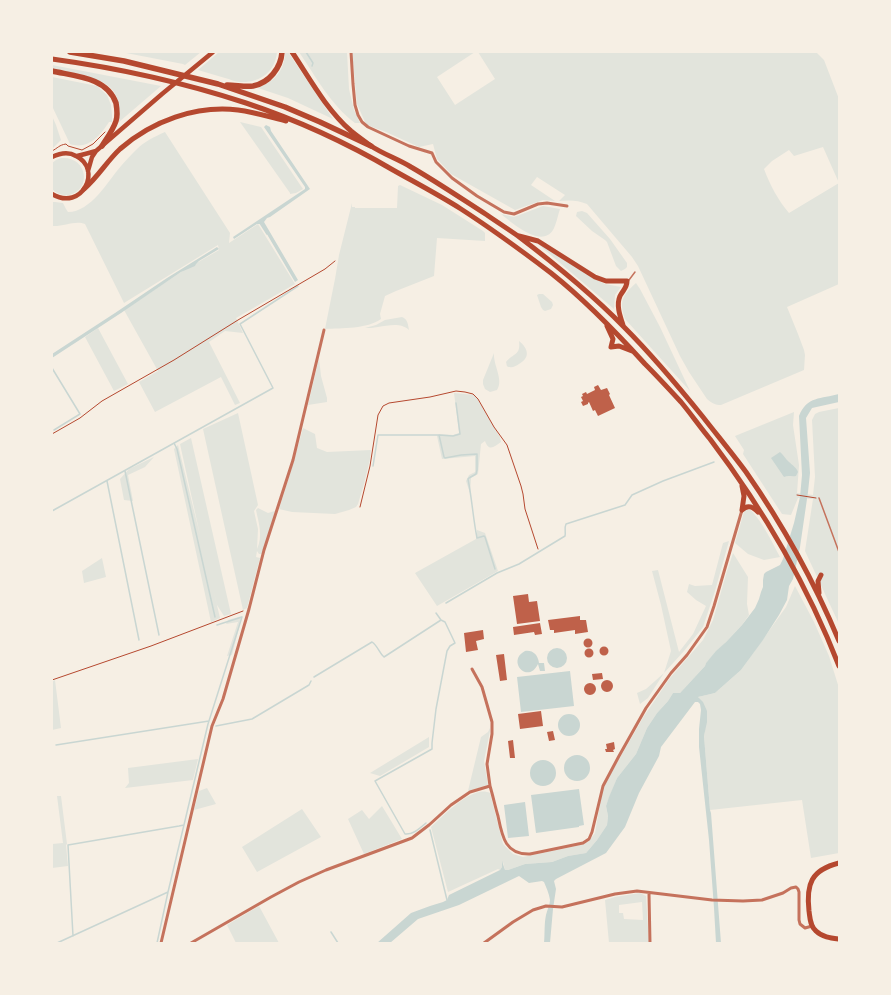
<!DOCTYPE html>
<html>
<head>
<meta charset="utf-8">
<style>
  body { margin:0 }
  #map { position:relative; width:891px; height:995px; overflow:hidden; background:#f6efe4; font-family:"Zilla Slab",serif }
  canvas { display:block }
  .frame { position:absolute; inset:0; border:53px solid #f6efe4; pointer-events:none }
</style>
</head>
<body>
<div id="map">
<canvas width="891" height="995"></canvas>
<div class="frame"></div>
</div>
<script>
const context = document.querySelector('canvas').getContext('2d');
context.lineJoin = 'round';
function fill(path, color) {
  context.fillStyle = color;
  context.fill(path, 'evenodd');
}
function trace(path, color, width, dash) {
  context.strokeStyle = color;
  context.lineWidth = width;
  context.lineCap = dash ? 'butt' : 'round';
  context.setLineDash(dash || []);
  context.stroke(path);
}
const green = new Path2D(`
  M121 52H201L185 65 183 64Z
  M219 52H277C275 72 260 83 240 82 235 82 230 79 225 78 216 75 207 73 198 70Z
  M285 52H288L333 119 288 98 258 88C263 85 268 83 272 80 281 73 285 63 285 52Z
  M299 52H347L349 89 354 110 360 123H355C331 105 316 77 299 52Z
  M352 52H475L437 77 455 105 495 79 478 52H817V53L824 60 839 99V183L823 147 794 156 789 150 772 161 764 169C770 185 778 200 789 213L839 183V284L787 307 798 334 804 350 805 355 804 370 721 405C715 405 712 403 707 399L689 372 680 356 638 266 632 257 587 204C578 200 569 200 559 201L565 195 537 177 531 185 555 201 543 200 515 210 451 174 437 159 433 144 419 147 386 132 367 125 365 122 357 104Z
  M52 65 161 86 119 122C121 91 112 83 83 76 73 74 62 71 52 69Z
  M52 77 97 86 107 95 111 105 112 115V122H109C100 136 88 150 70 144L52 106Z
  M52 116 56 125 61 140 52 149Z
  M240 122 261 127 303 189 296 193 290 194V193Z
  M165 132 230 233 229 243 258 224 295 284 236 318 243 333 225 331 209 342 240 403 235 405 221 377 155 412 139 382 158 371 124 310 181 272 219 250 218 245 124 303 85 224C75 220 63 227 52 226V202H55L63 203 66 209 68 212C91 212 108 181 121 166 126 160 131 155 136 150 145 141 154 137 165 132Z
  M61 158C88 156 92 190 69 195 63 196 57 194 52 189V163L56 160Z
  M400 185 442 205 483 231 485 233V241L437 238 434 276 396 291 385 296 380 314 381 319C367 329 342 328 325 329L335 279 339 255 352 203V207H355V208H397L398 186Z
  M543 206 560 209C558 215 556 225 553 230 541 249 511 222 501 214L514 217Z
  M582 211 587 213 610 239 627 263V267L625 269 621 271 616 266 607 242 605 240 592 231 576 216 577 212Z
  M539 245H541L595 279 605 284 621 287 615 295 614 309Z
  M636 283 640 289 660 327 690 391 625 319C619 301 622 296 636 283Z
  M539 294H543L552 302 553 305 551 309 545 311 543 310 541 307 537 295Z
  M402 317C408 319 408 325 409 330 400 322 388 326 378 327 373 328 369 328 365 328L376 325 385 320Z
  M98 328 128 384 114 391 85 337Z
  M519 341C529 349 530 358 519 364 516 366 512 368 510 367 506 367 507 365 506 362 513 353 521 356 519 341Z
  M494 353C493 365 504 380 497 390L490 392 485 389 483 384V380Z
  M319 358 321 376 327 398V402L308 405Z
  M454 393 475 395 500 437 501 442C494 447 489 452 485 441L481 444 478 474 471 478 470 493 466 481 469 475 475 472V456L442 459 437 436 439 434 453 435 459 433Z
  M839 408V624L805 551 813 499 798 498 791 515 782 514 743 454 744 450 735 436 794 412 793 425 799 465 797 493 813 495 815 477 812 420 815 414 819 412Z
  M238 413 258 505 254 511 258 529 257 549C263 536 259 524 256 510L258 508 268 513 275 511 262 554H259L257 551 256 557 260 558 247 608 243 610 203 429Z
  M303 428 315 434 317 448 327 452 371 450 370 459 364 484 358 504 356 507 349 510 335 514 292 512 279 509 293 464Z
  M191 438 231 614 224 616 217 605 212 584 220 618 211 622 174 449 178 445 200 535 180 444Z
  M154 457 145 467 128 475 133 501 124 500 120 479 129 469Z
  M750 509C763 523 771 540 780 557L764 560 748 554 735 543 744 512 746 510Z
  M477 530 485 533 498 571 437 606 415 573 476 539Z
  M729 541 715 591 703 627 684 651 664 673 648 698 640 704 637 693 646 689 664 673 671 651 661 605 652 571 658 570 679 652 693 634 706 606 696 600 687 592 689 584 695 586 712 585 723 543Z
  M733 553 748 577 747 604 749 615 742 625 706 663 705 666 680 693H673L668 701 657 713 647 728 636 754 617 778 606 806 608 816 607 825 597 840 586 853 568 856 552 862 525 864 508 870H505L503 862 502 867 500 870 498 869 448 892 431 827C443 816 473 784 490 793L503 844 513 854 523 857 581 845 589 841 595 833 603 787 644 716 670 678 703 640 713 620 727 571Z
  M102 558 106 577 84 583 82 571Z
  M795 586 814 622 829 656 839 688V853L811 858 802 800 710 810 704 736 707 717 698 697 715 693 741 670 786 607Z
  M242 616 232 655 227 656 238 622 226 624 228 620Z
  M55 680 61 728 52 730V682Z
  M490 728V731L484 761 488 785 468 791 481 737 488 732Z
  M429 737V747L380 776 370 773Z
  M198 759 193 780 125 788 129 783 128 768Z
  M207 788 216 804 194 810 199 791Z
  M57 796H61L67 844 66 845 68 866 52 868V844L63 843Z
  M382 806 402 839 364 854 348 819 362 810 369 819Z
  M302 809 321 837 257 872 242 847Z
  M640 893 646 896 649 943H609L605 900 615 897ZM642 902 643 920 624 919 623 913H619V905Z
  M259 906 279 943H236L227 925Z`);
const water = new Path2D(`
  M266 125 270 127 271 131 310 189 270 217 267 218 264 222 298 280 295 282 261 224H257L234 239 233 237 305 189V187L264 127Z
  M217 247 219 249 199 261 196 264 195 266 181 272 121 313 52 358V354L115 313 167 278Z
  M839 394V402L812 408 806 418 810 473 808 492 800 547 793 579 789 586 787 600 779 615 763 640 741 670 715 693 698 697 703 702 707 711V722L704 736 710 810 711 813 721 943H716L714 908 709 840 699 747V729L701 710 700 704 698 702H695L661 747 659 756 639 793 625 827 606 853 556 879 554 881 556 889 553 909 550 943H544C545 934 544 924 546 915 547 910 550 905 550 900 549 893 546 887 544 882L542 881 529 883 519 876 459 905 418 919 390 943H377L411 913 430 906 443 902 447 900 449 895 500 870 502 867V861L505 870H508L525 864 552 862 568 856 586 853 597 840 607 825 608 816 606 806 609 797 617 778 636 754 647 728 657 713 668 701 673 693H680L705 666 706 663 716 651 726 642 742 625 755 608 759 599 761 592 763 587V580L764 574 766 572 780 565 783 559 794 523 800 497 802 475 799 416C807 396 821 399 839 394Z
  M780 452C784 455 785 459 789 462 793 466 796 467 798 472L796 476C792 477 788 475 784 477L771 458Z
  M547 658a10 10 0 1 1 20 0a10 10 0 1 1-20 0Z
  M525 651C533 650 538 655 539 663H544L545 671H540L538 664C528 685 506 661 525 651Z
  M570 671 574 706 521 712 517 677Z
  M558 725a11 11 0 1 1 22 0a11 11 0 1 1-22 0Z
  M564 768a13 13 0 1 1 26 0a13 13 0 1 1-26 0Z
  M530 773a13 13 0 1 1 26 0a13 13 0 1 1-26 0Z
  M579 789 584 825 579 826V827L536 833 531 795Z
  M525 802 529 836 508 838 504 805Z`);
const stream = new Path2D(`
  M306 52 313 63 312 66
  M260 223 267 234
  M52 368 80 414 54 430
  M456 403 460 434 453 436 439 435 444 457 445 458 461 455 477 454V470L476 474 469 478 468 479C472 499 473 518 477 538L484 536 485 537 495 569
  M174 443 177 449 215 617
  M373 466 378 435H439
  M125 471 159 635
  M107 481 139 640
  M52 511 273 388 240 324 298 286
  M446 603 497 573 519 564 565 536C566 532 564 528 566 524L625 505 632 495 663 481 714 462
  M314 677 372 642C378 646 379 653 384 657L441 620
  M216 726 252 719 309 685 311 681
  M56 745 209 721
  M426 823C420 828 413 835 405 834L375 781 432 749V743L436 709 447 651 450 646 455 643 445 622 441 620 436 613
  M430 830 447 900
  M331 932 338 943
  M73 936 68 845 179 826 184 825
  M57 943 168 892
  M157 943 168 892 208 724 242 617 217 625`);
const building = new Path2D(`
  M598 385 601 390 607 388 610 394 609 395 615 408 598 416 595 410 593 411 589 402 588 403V404L583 406 581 402 583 401 581 397 583 396 582 394 586 392 587 394 595 390 594 387Z
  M528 594 529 602 537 601 540 621 517 624 513 596Z
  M580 616V620H586L588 632 575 634V630L554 633V630H550L548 620Z
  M540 623 542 634 535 635 534 632 514 635 513 627Z
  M483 630 484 639 476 641 478 650 466 652 464 633Z
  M583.5 643a4.5 4.5 0 1 1 9 0a4.5 4.5 0 1 1-9 0Z
  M599.5 651a4.5 4.5 0 1 1 9 0a4.5 4.5 0 1 1-9 0Z
  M584.5 653a4.5 4.5 0 1 1 9 0a4.5 4.5 0 1 1-9 0Z
  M504 654 507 680 500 681 496 655Z
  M602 673 603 679 593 680 592 674Z
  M601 686a6 6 0 1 1 12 0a6 6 0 1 1-12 0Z
  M584 689a6 6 0 1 1 12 0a6 6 0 1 1-12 0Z
  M541 711 543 726 520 729 518 714Z
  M553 731 555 740 549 741 547 732Z
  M513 740 515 758H510L508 741Z
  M614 742 615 749 613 750 614 752H606L605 749H607L606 744Z`);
const path = new Path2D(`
  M52 151C58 148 59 145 66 144L68 146 82 150 93 144 105 132
  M52 434 80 418 102 401 174 360 238 320 325 269 335 261
  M797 495 816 498
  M360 507 370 466 378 415 383 406 389 403 430 397 456 391 465 392 473 394 478 399 494 427 507 445 521 486 523 494 525 509 538 549
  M52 680 151 646 243 611`);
const service = new Path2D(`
  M629 280 635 272
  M819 498 839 552`);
const minor = new Path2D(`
  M351 52 353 84 355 105 358 115 362 122 368 127 409 146 432 153 436 162 452 178 477 196 504 212 514 214 538 204 547 203 567 206
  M472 669 482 687 492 722V734L487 764 490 786
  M649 894 650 943
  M161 943 212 726 223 699 249 609 264 550 293 460 324 330
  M191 943 271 897 299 882 326 870 412 838 429 825 451 805 470 792 490 786C493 796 495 806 498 816 502 836 505 855 530 854L583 843 589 839 592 832 603 786 619 756 646 708 671 673 687 655 707 627 714 606 742 510
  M484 943 513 922 533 910 546 906 562 907 615 894 637 891 712 900 743 901 762 900 783 893 791 888 796 887 798 889 799 892V920L800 924 805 928 812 926`);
const secondary = new Path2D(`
  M77 156 85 154 96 151
  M52 157C60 153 68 151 76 156 103 169 82 212 52 194
  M88 171 92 157 96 151 162 94 213 52`);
const trunk = new Path2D(`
  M292 52C310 79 326 109 351 131 357 136 364 141 371 146 383 154 398 159 411 167 437 182 462 199 487 215 497 222 508 229 518 236 555 264 592 294 624 327 652 355 678 386 703 417 717 435 732 453 746 472 783 525 814 581 839 641
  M52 59C118 68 182 82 246 103 297 120 347 143 393 170 416 183 439 195 461 209 492 229 522 251 551 273 585 300 616 332 645 364 657 376 669 389 681 402 691 414 700 427 710 439 763 509 807 584 839 666
  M84 189C98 177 107 161 120 149 152 121 196 105 238 110 254 112 270 117 286 121
  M519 236 538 241 595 277 606 281H627C627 288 623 290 620 296 616 305 620 316 623 325
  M607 326 613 339 611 347 619 346 632 351
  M742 486 744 496 742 510
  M742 510C748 504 753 507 758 512
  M819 593 818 581 821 575
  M839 863C811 870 806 884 809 911 810 918 810 926 816 931 822 937 831 938 839 939`);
const motorway = new Path2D(`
  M70 52 124 61 218 84 285 107 320 122 371 146
  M52 71C74 76 107 77 116 103 117 109 118 115 116 121 113 130 107 138 102 146
  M227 85C236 85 245 87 253 86 269 83 281 68 282 52`);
fill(green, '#e2e4dc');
fill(water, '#c9d6d2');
trace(stream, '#c9d6d2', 1.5);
fill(building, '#bf614a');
trace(path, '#b5482f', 1);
trace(service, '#c5725c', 1.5);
trace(minor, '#c5725c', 3);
trace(secondary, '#b5482f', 4.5);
trace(trunk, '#b5482f', 5);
trace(motorway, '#b5482f', 5.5);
</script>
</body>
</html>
